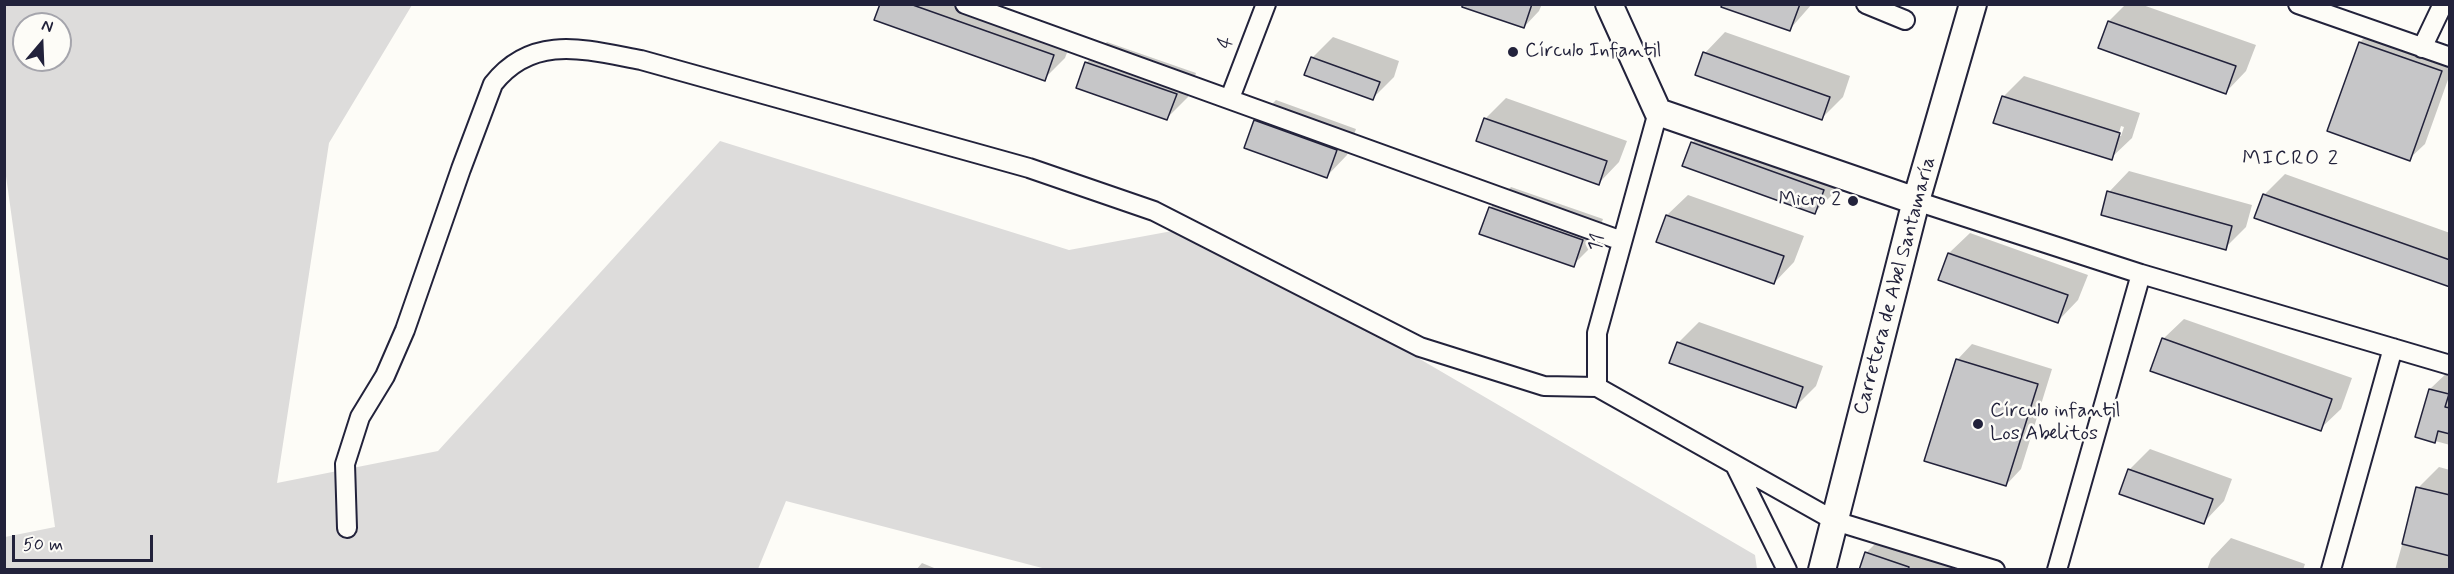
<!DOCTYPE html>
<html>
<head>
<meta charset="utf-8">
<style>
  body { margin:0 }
  #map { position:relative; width:2454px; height:574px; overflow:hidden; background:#fdfcf7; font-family:Mynerve,sans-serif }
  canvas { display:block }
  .frame { position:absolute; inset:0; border:6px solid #22223b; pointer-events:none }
  .north { position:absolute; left:12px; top:12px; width:60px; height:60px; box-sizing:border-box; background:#fdfcf7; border:2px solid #a5a5ac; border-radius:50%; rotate:19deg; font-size:16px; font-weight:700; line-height:24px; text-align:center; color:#22223b }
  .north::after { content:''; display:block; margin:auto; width:21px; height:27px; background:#22223b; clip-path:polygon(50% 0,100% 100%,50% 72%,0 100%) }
  .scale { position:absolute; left:12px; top:535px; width:141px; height:27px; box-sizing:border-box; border:3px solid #22223b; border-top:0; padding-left:8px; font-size:18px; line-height:21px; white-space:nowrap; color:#22223b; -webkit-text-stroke:4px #fdfcf7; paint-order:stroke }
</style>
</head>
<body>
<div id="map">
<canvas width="2454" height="574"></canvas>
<div class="frame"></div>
<div class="north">N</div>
<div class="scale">50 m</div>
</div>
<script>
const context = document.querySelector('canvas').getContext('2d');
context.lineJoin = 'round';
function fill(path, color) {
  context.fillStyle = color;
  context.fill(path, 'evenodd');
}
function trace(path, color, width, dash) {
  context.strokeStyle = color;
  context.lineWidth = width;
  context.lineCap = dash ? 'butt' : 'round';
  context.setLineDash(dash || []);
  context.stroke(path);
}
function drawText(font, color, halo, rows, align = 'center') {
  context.font = font + ' Mynerve,sans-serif';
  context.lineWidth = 5;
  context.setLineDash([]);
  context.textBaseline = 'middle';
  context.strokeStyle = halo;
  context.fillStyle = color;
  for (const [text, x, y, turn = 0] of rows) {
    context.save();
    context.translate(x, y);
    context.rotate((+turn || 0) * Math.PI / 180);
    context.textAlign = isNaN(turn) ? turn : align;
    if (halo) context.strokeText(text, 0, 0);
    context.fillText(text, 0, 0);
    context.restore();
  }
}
const green = new Path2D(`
  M4 5H412L329 143 277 483 438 451 720 141 1069 250 1194 227 1755 555 1757 569H1046L786 501 758 569H5V537L55 527 5 169ZM24 24H60V60H24Z`);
const shadow = new Path2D(`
  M881 4H988L1074 34 1065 58 1044 79Z
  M1459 4H1542L1539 11 1524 27Z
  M1720 4H1812L1790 29Z
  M2126 4H2140L2256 45 2246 71 2226 92 2109 21Z
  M2376 27 2450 53V74L2425 144 2409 159 2329 130 2360 42Z
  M1725 32 1850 76 1843 97 1822 118 1705 53Z
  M1333 37 1399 61 1394 77 1373 98 1312 58Z
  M1107 42 1196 73 1188 97 1167 118 1086 63Z
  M2024 76 2140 113 2132 138 2111 158 2003 97ZM2121 126 2124 127 2121 136H2118Z
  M1506 98 1627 141 1619 162 1599 183 1485 119Z
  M1276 100 1356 129 1347 155 1327 176 1256 121Z
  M1713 123 1844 169 1836 191 1815 212 1692 143Z
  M2129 171 2252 205 2246 227 2225 248 2109 192Z
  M2285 174 2450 233V285L2264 195Z
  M1511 187 1603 219 1594 244 1573 265 1490 208Z
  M1688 195 1804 236 1794 262 1774 283 1658 241 1667 215Z
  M1970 233 2088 275 2078 300 2058 321 1949 253Z
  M2184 319 2352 378 2341 409 2320 429 2163 339Z
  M1699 322 1823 366 1816 386 1795 407 1678 343Z
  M1972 344 2052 369 2021 469 2006 485 1957 360Z
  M2450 370V445L2417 436 2430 389Z
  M2150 449 2232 479 2224 501 2204 522 2129 470Z
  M2439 467 2450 470V570H2395L2418 488Z
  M1887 532 1993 570H1860L1866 553Z
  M2231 538 2305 564 2303 570H2207L2211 559Z
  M922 563 939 570H916Z`);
const building = new Path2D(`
  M880 4H910L1054 55 1045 81 874 20Z
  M1462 4H1532L1524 28 1462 7Z
  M1722 4H1800L1790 31 1721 7Z
  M2108 21 2236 66 2226 94 2098 48Z
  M2359 42 2442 71 2410 161 2327 131Z
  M1703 52 1830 97 1822 120 1695 75Z
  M1311 57 1380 82 1373 100 1304 75Z
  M1085 62 1177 94 1167 120 1076 88Z
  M2002 96 2120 133 2112 160 1993 123Z
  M1484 118 1607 161 1599 185 1476 141Z
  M1254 120 1337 150 1327 178 1244 148Z
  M1691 142 1824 190 1815 214 1682 166Z
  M2107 191 2232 226 2226 250 2101 215Z
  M2263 194 2450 260V287L2254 218Z
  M1489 207 1583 240 1574 267 1479 234Z
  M1666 215 1784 256 1774 284 1656 242Z
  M1948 253 2068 295 2058 323 1938 280Z
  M2162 338 2332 399 2321 431 2150 371Z
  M1677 342 1803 387 1796 408 1669 363Z
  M1956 359 2038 384 2006 486 1924 461Z
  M2429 389 2449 394 2445 407 2450 408V434L2438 431 2435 443 2415 437Z
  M2128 469 2213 499 2204 524 2119 494Z
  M2416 487 2450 495V556L2402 544Z
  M1865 552 1909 567 1908 570H1859Z`);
const street = new Path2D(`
  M965 4 1622 241
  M1866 4 1905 20
  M2298 4 2450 57
  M2422 48 2443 4
  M1230 98 1266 4
  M1916 201 2141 274 2450 365
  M1597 387V333L1658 112
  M1735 465 1787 570
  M347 528 345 464 360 417 385 376 405 330 461 169 493 84C533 33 587 50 641 60L1029 168 1154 211 1420 347 1544 386 1597 387 1835 521 1995 570
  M2057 570 2141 274
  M2331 570 2393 348`);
const secondary = new Path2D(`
  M1609 4 1658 112 1916 201
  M1822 570 1916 201 1973 4`);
const markers = [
  [1513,52,6,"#22223b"],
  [1853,201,6,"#22223b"],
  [1978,424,6,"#22223b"]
];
const streetNames = [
  ["4",1227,43,-69],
  ["11",1598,243,-75],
  ["Carretera de Abel Santamaría",1896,286,-75]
];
const poiNames = [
  ["Círculo Infantil",1525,52],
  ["Micro 2",1841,201,"right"],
  ["Círculo infantil",1990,412],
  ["Los Abelitos",1990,435]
];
const neighbourhoodNames = [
  ["MICRO 2",2291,160]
];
fill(green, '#dddcdb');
fill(shadow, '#0003');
fill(building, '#c6c6c8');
trace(building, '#22223b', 1.5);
trace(street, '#22223b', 22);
trace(secondary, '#22223b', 30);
trace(street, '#fdfcf7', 18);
trace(secondary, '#fdfcf7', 26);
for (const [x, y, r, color] of markers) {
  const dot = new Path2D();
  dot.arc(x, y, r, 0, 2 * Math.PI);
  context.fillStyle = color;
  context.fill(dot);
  trace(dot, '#fdfcf7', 2);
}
drawText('20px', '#22223b', '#fdfcf7', streetNames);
drawText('20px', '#22223b', '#fdfcf7', poiNames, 'left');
context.letterSpacing = '1.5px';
drawText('21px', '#22223b', '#fdfcf7', neighbourhoodNames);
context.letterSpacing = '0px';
</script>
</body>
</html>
